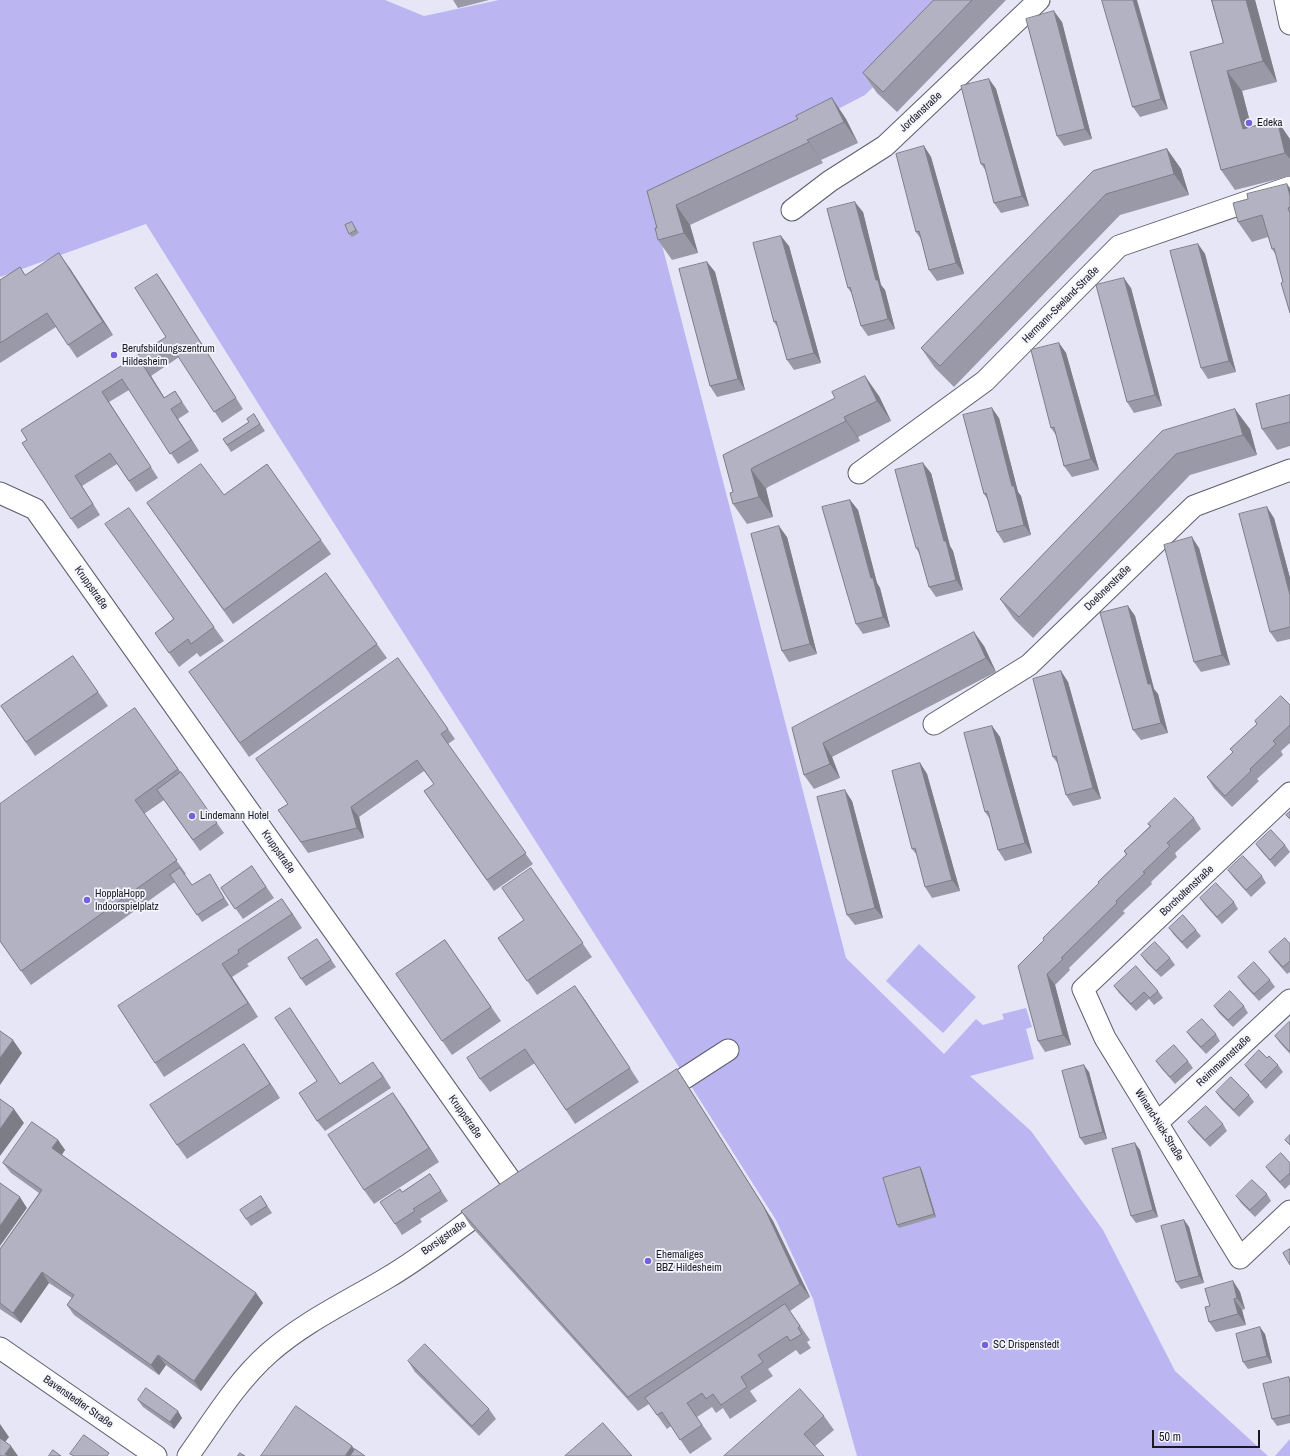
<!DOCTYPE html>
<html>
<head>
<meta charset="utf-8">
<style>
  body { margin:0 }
  #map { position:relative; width:1290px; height:1456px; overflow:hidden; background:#e6e6f7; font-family:"Archivo Narrow",sans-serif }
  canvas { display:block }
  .scale { position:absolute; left:1152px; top:1430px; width:108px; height:18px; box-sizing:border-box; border:2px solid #1a1a20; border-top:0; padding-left:5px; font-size:12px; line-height:14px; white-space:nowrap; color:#1a1a20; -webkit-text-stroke:3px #f4f4fe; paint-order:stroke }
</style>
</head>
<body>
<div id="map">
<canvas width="1290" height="1456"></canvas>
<div class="scale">50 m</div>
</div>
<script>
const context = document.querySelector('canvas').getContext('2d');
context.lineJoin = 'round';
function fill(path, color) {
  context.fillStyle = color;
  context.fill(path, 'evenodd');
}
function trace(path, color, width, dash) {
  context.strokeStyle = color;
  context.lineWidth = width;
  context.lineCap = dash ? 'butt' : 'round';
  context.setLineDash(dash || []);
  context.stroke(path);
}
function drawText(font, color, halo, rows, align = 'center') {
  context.font = font + ' "Archivo Narrow",sans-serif';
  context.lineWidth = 3.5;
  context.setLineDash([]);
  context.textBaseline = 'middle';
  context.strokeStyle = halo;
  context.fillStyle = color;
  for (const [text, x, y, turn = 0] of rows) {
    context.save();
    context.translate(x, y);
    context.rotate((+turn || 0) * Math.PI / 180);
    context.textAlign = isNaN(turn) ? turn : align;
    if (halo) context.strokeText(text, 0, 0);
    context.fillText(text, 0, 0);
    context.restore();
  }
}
const green = new Path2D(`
  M0 0H385L424 16 499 0H962L865 95 652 206 846 958 944 1054 976 1019 983 1025 1004 1019 1002 1014 1026 1008 1032 1027 1026 1029 1034 1059 970 1076 1031 1131 1103 1230 1175 1371 1268 1456H857L813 1299 776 1220 276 432 146 224 0 277Z
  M919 944 976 997 943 1033 886 981Z
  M1290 1439V1456H1275Z`);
const minor = new Path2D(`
  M1285 0 1290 24
  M792 210 830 181 885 146 1039 0
  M859 473 985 381 1119 246 1290 187
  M0 493 35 509 516 1188
  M934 724 1029 665 1194 506 1290 470
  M1290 793 1083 989 1105 1038 1240 1258 1290 1211
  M660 1094 728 1050
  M1157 1123 1290 1000
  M0 1348 156 1456
  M188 1456C213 1421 237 1381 269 1353 304 1322 347 1302 387 1278 423 1257 457 1229 491 1205`);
const wall = new Path2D(`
  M453 0H489L458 8Z
  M934 0H1006L897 112 877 93 863 73Z
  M1102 0 1168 109 1140 117 1133 107Z
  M1211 0H1255L1277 82 1242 91 1251 126 1290 139V176L1235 190 1221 170 1223 43Z
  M1062 22 1092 139 1064 146 1057 136Z
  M989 79 996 89 1029 206 1001 213 994 203 986 171 981 164Z
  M832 98 846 119 858 143 821 160 823 163 690 225 698 253 672 260 658 240 657 228 647 191 798 119Z
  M924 146 931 157 964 274 937 281 929 270 921 239 916 232Z
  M1167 149 1181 169 1189 195 1120 215 954 387 935 368 921 348 1093 171Z
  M1290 188V313L1283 282 1276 255 1272 249 1268 237 1252 242 1238 222Z
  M863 212 881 285 885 290 895 329 868 336 861 326 852 294 848 288Z
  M354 225 359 233 352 237 349 234Z
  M1198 244 1205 254 1236 372 1208 379 1201 368Z
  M789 246 821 363 794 370 787 360 778 328 774 322Z
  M707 262 715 272 745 390 717 397 710 386Z
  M20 267 25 275 69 267 113 335 77 358 56 327 0 363V280Z
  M157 274 243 409 222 423 179 357 151 376 164 398 175 391 189 412 178 419 199 451 178 464 129 390 109 402 158 478 136 492 117 464 82 486 100 515 78 529 71 519 27 440 166 337Z
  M1131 288 1162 406 1134 413 1127 402Z
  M1059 343 1066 353 1099 470 1072 477 1064 466 1056 435 1051 428Z
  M1290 395V446L1277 450 1262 429Z
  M879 396 891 421 858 437 860 441 768 487 766 489 773 517 747 524 733 504V492L723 455Z
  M254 414 265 431 231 452 223 439 249 422Z
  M999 418 1018 492 1021 496 1031 535 1004 543 997 532 988 500 984 494Z
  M1250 429 1257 455 1190 475 1033 638 1014 619 1000 599 1162 431Z
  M267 464 331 554 233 624 147 503 224 495Z
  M931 473 950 546 953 551 963 590 936 597 929 587 920 555 916 548Z
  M850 500 858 510 877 583 880 588 890 627 863 634 856 624Z
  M129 508 224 641 200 657 197 653 179 667 155 633 173 619Z
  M1274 518 1290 578V639L1277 642 1270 632Z
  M787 537 817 654 789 662 782 651Z
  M1199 548 1230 665 1201 672 1194 662Z
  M326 573 387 658 249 757 189 672Z
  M1128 606 1135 616 1154 689 1158 694 1168 733 1141 740 1133 730Z
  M984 646 996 672 832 757 840 778 814 789 804 775 792 728Z
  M73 656 108 706 35 756 1 706Z
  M398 658 455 739 448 744 533 864 494 891 424 791 434 784 424 771 359 817 364 838 308 853 278 810 288 804Z
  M1061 671 1068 682 1101 799 1073 806 1066 795 1058 764 1053 757Z
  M1290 705V743L1281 751 1283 755 1257 779 1259 781 1232 807 1214 788 1207 777 1233 752 1230 749 1257 724 1255 721Z
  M135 708 224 833 200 851 164 800 144 814 186 874 184 875 192 885 214 881 229 905 202 922 175 882 31 985 0 941Z
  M992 726 1000 737 1032 853 1005 861 998 850 990 819 985 812Z
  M920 763 927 774 960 891 932 898 925 887 917 855 912 849Z
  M852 801 883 918 855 925 847 915Z
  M1194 818 1201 829 1175 853 1177 857 1151 882 1152 884 1123 911 1125 913 1069 968 1070 970 1055 985 1071 1045 1045 1052 1038 1041 1044 940 1099 884 1098 882 1126 855 1124 851 1150 826 1148 824Z
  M1256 844 1285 845 1290 852 1275 867 1261 851Z
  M252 866 274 898 243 919 221 888Z
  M531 868 592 957 537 995 498 938 524 920Z
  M1228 870 1262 876 1266 883 1251 897 1233 877Z
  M1200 898 1234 902 1238 909 1222 924 1205 905Z
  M292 913 302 928 247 964 249 966 232 977 258 1017 164 1077 155 1063 118 1006Z
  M1169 928 1196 930 1201 936 1187 949 1174 935Z
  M445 940 501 1021 452 1055 396 974Z
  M1290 944V972L1287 974 1274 959 1269 952Z
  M322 946 336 967 306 986 301 979Z
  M1141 955 1170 958 1175 965 1161 977 1146 962Z
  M1238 977 1270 980 1275 987 1259 1001 1243 984Z
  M1114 986 1158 991 1163 998 1154 1005 1149 999 1136 1011 1119 993Z
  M585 1000 639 1082 575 1124 535 1063 490 1092 480 1079Z
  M1214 1006H1244L1248 1013 1233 1027 1219 1013Z
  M290 1008 340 1084 381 1072 391 1088 325 1131 317 1121V1081Z
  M1290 1022V1054L1280 1043 1275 1036Z
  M1187 1032 1216 1034 1220 1041 1206 1054 1192 1039Z
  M244 1044 280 1098 187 1159 177 1145Z
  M1267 1058 1278 1065 1283 1072 1266 1089 1250 1072 1245 1065Z
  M1156 1061H1188L1193 1068 1175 1084 1161 1068Z
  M677 1069 686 1083 773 1221 810 1297 790 1311 810 1340 807 1342 811 1348 800 1355 796 1350 768 1369 773 1376 750 1391 757 1401 730 1419 723 1408 716 1413 712 1407 697 1417 712 1439 690 1454 671 1426 667 1429 649 1404 638 1411 470 1225 461 1211Z
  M1089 1072 1107 1139 1085 1145 1080 1138Z
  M1216 1092 1249 1095 1254 1102 1239 1117 1221 1099Z
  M403 1107 439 1162 374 1204 364 1190Z
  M1188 1122 1223 1124 1227 1131 1210 1147 1193 1129Z
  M58 1140 65 1150 62 1155 256 1293 263 1303 201 1391 166 1365 159 1375 74 1315 67 1305 72 1298 49 1283 21 1323 0 1309V1249L39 1193 11 1173 3 1163Z
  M1140 1150 1158 1217 1136 1223 1131 1216Z
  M1290 1163V1184L1285 1189 1271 1174 1266 1167Z
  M920 1167 922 1171 936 1217 899 1228 897 1225Z
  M430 1174 448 1201 420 1219 422 1222 402 1235 395 1224 402 1192Z
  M1267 1194 1271 1201 1255 1217 1241 1203 1236 1196Z
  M261 1196 272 1213 251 1226 246 1219Z
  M1184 1220 1189 1227 1204 1283 1181 1289 1176 1282Z
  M1233 1281 1240 1292 1245 1309 1242 1310 1246 1325 1216 1332 1209 1322 1210 1306Z
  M1265 1334 1272 1363 1248 1369 1243 1362Z
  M408 1361 489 1409 496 1419 479 1436 415 1372Z
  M1289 1377 1290 1379V1423L1277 1426 1272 1419Z
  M138 1400 182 1418 174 1429 143 1407Z
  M824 1416 834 1430 815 1446 724 1456Z`);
const shadedWall = new Path2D(`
  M1133 0H1137L1168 109 1161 99Z
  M1246 0H1255L1277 82 1263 61Z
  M1054 11 1062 22 1092 139 1085 129Z
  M1227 71 1242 91 1257 149 1243 129Z
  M989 79 996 89 1029 206 1022 196Z
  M832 98 846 119 858 143 844 122Z
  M1277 120 1290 139V159L1285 153Z
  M807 140 821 160 823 163 809 142Z
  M924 146 931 157 964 274 956 263Z
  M1167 149 1181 169 1189 195 1174 174Z
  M1287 184 1290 188V196Z
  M855 202 863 212 881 285 885 290 895 329 888 319 876 280Z
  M676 205 690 225 698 253 684 233Z
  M781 236 789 246 821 363 814 353Z
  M1198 244 1205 254 1236 372 1229 361Z
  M59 253 69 267 113 335 103 322Z
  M707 262 715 272 745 390 738 379Z
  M157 274 164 284 243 409 236 398Z
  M1124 278 1131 288 1162 406 1155 395Z
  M1059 343 1066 353 1099 470 1091 459Z
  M143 365 151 376 171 408 164 398Z
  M865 376 879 396 891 421 877 401Z
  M102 392 109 402 158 478 151 467Z
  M992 408 999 418 1018 492 1021 496 1031 535 1024 525 1012 486Z
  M171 409 178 419 199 451 191 440Z
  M1235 409 1250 429 1257 455 1243 435Z
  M844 417 858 437 860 441 846 421Z
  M923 463 931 473 950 546 953 551 963 590 956 580 944 541Z
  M751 469 766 489 773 517 759 497Z
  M75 476 82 486 100 515 93 504Z
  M850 500 858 510 877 583 880 588 890 627 883 617 871 578Z
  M1267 507 1274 518 1290 578V595Z
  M779 526 787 537 817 654 810 644Z
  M1192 537 1199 548 1230 665 1222 655Z
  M1128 606 1135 616 1154 689 1158 694 1168 733 1161 723 1148 684Z
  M974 632 984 646 996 672 986 658Z
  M1061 671 1068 682 1101 799 1093 788Z
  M992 726 1000 737 1032 853 1025 843Z
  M823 743 832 757 840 778 830 764Z
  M920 763 927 774 960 891 952 880Z
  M845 790 852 801 883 918 875 908Z
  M351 807 359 817 364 838 357 828Z
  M282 899 292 913 302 928 292 914Z
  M222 964 232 977 258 1017 248 1003Z
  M1047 974 1055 985 1071 1045 1063 1035Z
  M575 986 585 1000 639 1082 630 1068Z
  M13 1040 22 1053 0 1085V1058Z
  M244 1044 253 1057 280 1098 270 1084Z
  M1084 1065 1089 1072 1107 1139 1103 1132Z
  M677 1069 686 1083 773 1221 810 1297 800 1284Z
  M393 1093 403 1107 439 1162 429 1148Z
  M14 1109 24 1123 0 1156V1129Z
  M58 1140 65 1150 59 1158 52 1148Z
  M1135 1143 1140 1150 1158 1217 1153 1210Z
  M920 1167 922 1171 936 1217 934 1214Z
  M20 1197 27 1208 0 1246V1226Z
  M1184 1220 1189 1227 1204 1283 1199 1276Z
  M42 1272 49 1283 21 1323 13 1313Z
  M1233 1281 1240 1292 1245 1309 1237 1298Z
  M256 1293 263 1303 201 1391 194 1381Z
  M1234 1299 1242 1310 1246 1325 1238 1314Z
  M1260 1327 1265 1334 1272 1363 1267 1356Z
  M158 1355 166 1365 159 1375 151 1365Z
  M178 1411 182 1418 174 1429 170 1422Z
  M0 1424 9 1437 2 1446 0 1443Z
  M11 1446 18 1456H7L5 1454Z
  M352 1446 360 1456H345Z`);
const building = new Path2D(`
  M934 0H972L883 92 863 73Z
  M1102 0H1133L1161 99 1133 107Z
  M1212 0H1246L1263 61 1227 71 1243 129 1277 120 1285 153 1221 170 1190 52 1223 43Z
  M1054 11 1085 129 1057 136 1026 19Z
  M989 79 1022 196 994 203 984 164H981L961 86Z
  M832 98 844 122 807 140 809 142 676 205 684 233 658 240 655 228H657L647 191 798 119 796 116Z
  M924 146 956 263 929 270 919 231 916 232 896 154Z
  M1167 149 1174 174 1106 194 940 366 921 348 1093 171Z
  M1287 184 1290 196V207L1288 208 1290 213V313L1281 283 1283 282 1274 248 1272 249 1262 215 1238 222 1233 203 1248 199 1247 194Z
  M855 202 876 280H878L888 319 861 326 850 287 848 288 827 209Z
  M352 222 356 230 349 234 345 225Z
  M781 236 814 353 787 360 776 321 774 322 753 243Z
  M1198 244 1229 361 1201 368 1170 251Z
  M59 253 103 322 68 345 47 313 0 343V280L20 267 25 275Z
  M707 262 738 379 710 386 679 269Z
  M157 274 236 398 214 412 172 347 143 365 164 398 175 391 182 402 171 409 191 440 170 454 122 379 102 392 151 467 129 481 110 453 75 476 93 504 71 519 22 443 27 440 21 430 166 337 135 288Z
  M1124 278 1155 395 1127 402 1096 285Z
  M1059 343 1091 459 1064 466 1054 427 1051 428 1031 350Z
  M865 376 877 401 844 417 846 421 754 467 751 469 759 497 733 504 730 493 733 492 723 455 835 398 832 392Z
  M1290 395V422L1262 429 1256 404Z
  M992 408 1012 486H1014L1024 525 997 532 986 493 984 494 963 415Z
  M1235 409 1243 435 1176 454 1019 617 1000 599 1162 431Z
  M254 414 260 424 227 445 223 439 249 422 247 419Z
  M923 463 944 541H946L956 580 929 587 918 548H916L895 470Z
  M201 464 224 495 267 464 321 540 224 610 147 503Z
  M850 500 871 578H873L883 617 856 624 822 507Z
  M1267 507 1290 595V627L1270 632 1239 514Z
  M129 508 214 627 191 644 188 639 169 653 155 633 174 619 105 524Z
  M779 526 810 644 782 651 751 534Z
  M1192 537 1222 655 1194 662 1164 545Z
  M326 573 377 644 240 743 189 672Z
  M1128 606 1148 684H1151L1161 723 1133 730 1100 613Z
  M974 632 986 658 823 743 830 764 804 775 792 728Z
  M73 656 98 692 26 742 1 706Z
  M398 658 448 729 441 734 526 853 487 880 424 791 434 784 417 760 351 807 357 828 301 842 278 810 288 804 256 759Z
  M1061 671 1093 788 1066 795 1056 756 1053 757 1033 679Z
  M1281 696 1290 705V725L1273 741 1276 744 1250 769 1251 771 1225 796 1207 777 1233 752 1230 749 1257 724 1255 721Z
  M135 708 178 769 135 800 177 860 21 971 0 941V804Z
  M992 726 1025 843 998 850 988 811 985 812 964 733Z
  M920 763 952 880 925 887 915 848 912 849 892 771Z
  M181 772 217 823 193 840 157 790Z
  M845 790 875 908 847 915 817 797Z
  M1175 798 1194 818 1167 843 1170 846 1143 872 1145 873 1116 901 1117 903 1061 958 1063 959 1047 974 1063 1035 1038 1041 1018 966 1044 940 1043 938 1099 883 1098 882 1127 854 1124 851 1151 826 1148 824Z
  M1290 812V819L1286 815Z
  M1271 830 1285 845 1270 860 1256 844Z
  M1243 856 1262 876 1246 890 1228 870Z
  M252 866 266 887 235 909 221 888Z
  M180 868 192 885 210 874 224 898 197 915 170 875Z
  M531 868 583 943 527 981 498 938 524 920 502 888Z
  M1216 883 1234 902 1217 917 1200 898Z
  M282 899 292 914 238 950 239 953 222 964 248 1003 155 1063 118 1006Z
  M1183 915 1196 930 1182 942 1169 928Z
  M1285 938 1290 944V961L1283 967 1269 952Z
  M317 939 331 960 301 979 288 958Z
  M445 940 491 1007 442 1041 396 974Z
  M1155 942 1170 958 1156 971 1141 955Z
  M1254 962 1270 980 1254 994 1238 977Z
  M1136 966 1158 991 1150 998 1144 992 1131 1004 1114 986Z
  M575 986 630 1068 566 1110 525 1049 480 1079 467 1058Z
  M1230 991 1244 1006 1228 1020 1214 1006Z
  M290 1008 340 1084 373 1062 383 1077 317 1121 299 1093 317 1081 275 1018Z
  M1202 1019 1216 1034 1201 1047 1187 1032Z
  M1289 1022H1290V1050L1289 1051 1275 1036Z
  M0 1031 13 1040 0 1058Z
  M244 1044 270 1084 177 1145 150 1105Z
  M1174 1045 1188 1061 1170 1077 1156 1061Z
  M1259 1050 1267 1058 1269 1056 1278 1065 1261 1082 1245 1065Z
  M1084 1065 1103 1132 1080 1138 1062 1071Z
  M677 1069 764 1207 800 1284 628 1397 461 1211 509 1178Z
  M1231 1077 1249 1095 1234 1110 1216 1092Z
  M393 1093 429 1148 364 1190 328 1135Z
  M0 1099 14 1109 0 1129Z
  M1206 1106 1223 1124 1205 1140 1188 1122Z
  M32 1122 58 1140 52 1148 256 1293 194 1381 158 1355 151 1365 67 1305 74 1295 42 1272 13 1313 0 1303V1249L42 1190 3 1163Z
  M1290 1135V1145L1285 1140Z
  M1135 1143 1153 1210 1131 1216 1112 1149Z
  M1281 1153 1290 1163V1173L1280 1182 1266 1167Z
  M920 1167 934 1214 897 1225 883 1178Z
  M430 1174 441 1191 413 1209 415 1211 395 1224 380 1202 400 1189 402 1192Z
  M1252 1180 1267 1194 1250 1210 1236 1196Z
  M0 1183 20 1197 0 1226Z
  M261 1196 267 1206 246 1219 240 1210Z
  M1184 1220 1199 1276 1176 1282 1161 1226Z
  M1290 1249V1265L1283 1253Z
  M1233 1281 1237 1298 1234 1299 1238 1314 1209 1322 1205 1307 1210 1306 1205 1289Z
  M785 1304 800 1326 798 1328 802 1334 790 1341 787 1336 758 1355 763 1362 741 1377 747 1387 721 1405 713 1394 706 1399 702 1393 687 1403 702 1425 680 1440 662 1412 657 1415 645 1398Z
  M1260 1327 1267 1356 1243 1362 1236 1334Z
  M425 1344 489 1409 472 1426 408 1361Z
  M1289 1377 1290 1383V1415L1272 1419 1263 1384Z
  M146 1388 178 1411 170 1422 138 1400Z
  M800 1389 824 1416 804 1434 824 1456H724Z
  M296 1406 352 1446 345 1456H261Z
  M603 1423 632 1456H565Z
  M84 1435 109 1453 107 1456H74L70 1454Z
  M0 1438 11 1446 5 1454 8 1456H0Z
  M355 1449 365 1456H350Z
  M53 1450 61 1456H49Z
  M240 1453 245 1456H238Z`);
const markers = [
  [1249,123,4,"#7760db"],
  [114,355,4,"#7760db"],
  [192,816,4,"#7760db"],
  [87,900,4,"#7760db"],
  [648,1261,4,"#7760db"],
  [985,1345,4,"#7760db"]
];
const streetNames = [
  ["Jordanstraße",921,112,-43],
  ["Hermann-Seeland-Straße",1061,305,-45],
  ["Kruppstraße",91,588,55],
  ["Doebnerstraße",1108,588,-44],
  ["Kruppstraße",278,852,55],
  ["Borcholtenstraße",1187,891,-43],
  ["Reimmannstraße",1224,1061,-43],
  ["Kruppstraße",465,1117,55],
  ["Winand-Nick-Straße",1159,1125,58],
  ["Borsigstraße",444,1238,-35],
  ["Bavenstedter Straße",78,1402,35]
];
const poiNames = [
  ["Edeka",1257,123],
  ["Berufsbildungszentrum",122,349],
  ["Hildesheim",122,362],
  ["Lindemann Hotel",200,816],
  ["HopplaHopp",95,894],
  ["Indoorspielplatz",95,907],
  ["Ehemaliges",656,1255],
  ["BBZ Hildesheim",656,1268],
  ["SC Drispenstedt",993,1345]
];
fill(green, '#bbb6f2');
trace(minor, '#5e5e6c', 23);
trace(minor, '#fff', 21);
fill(wall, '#9a99a8');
fill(shadedWall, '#7d7d88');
fill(building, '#b3b2c3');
trace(building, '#7d7d88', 1);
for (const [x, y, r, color] of markers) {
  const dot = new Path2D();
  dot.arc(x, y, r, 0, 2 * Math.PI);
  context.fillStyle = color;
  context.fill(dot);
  trace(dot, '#f4f4fe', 1.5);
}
drawText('11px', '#1a1a20', '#f4f4fe', streetNames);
drawText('11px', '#1a1a20', '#f4f4fe', poiNames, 'left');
</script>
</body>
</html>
